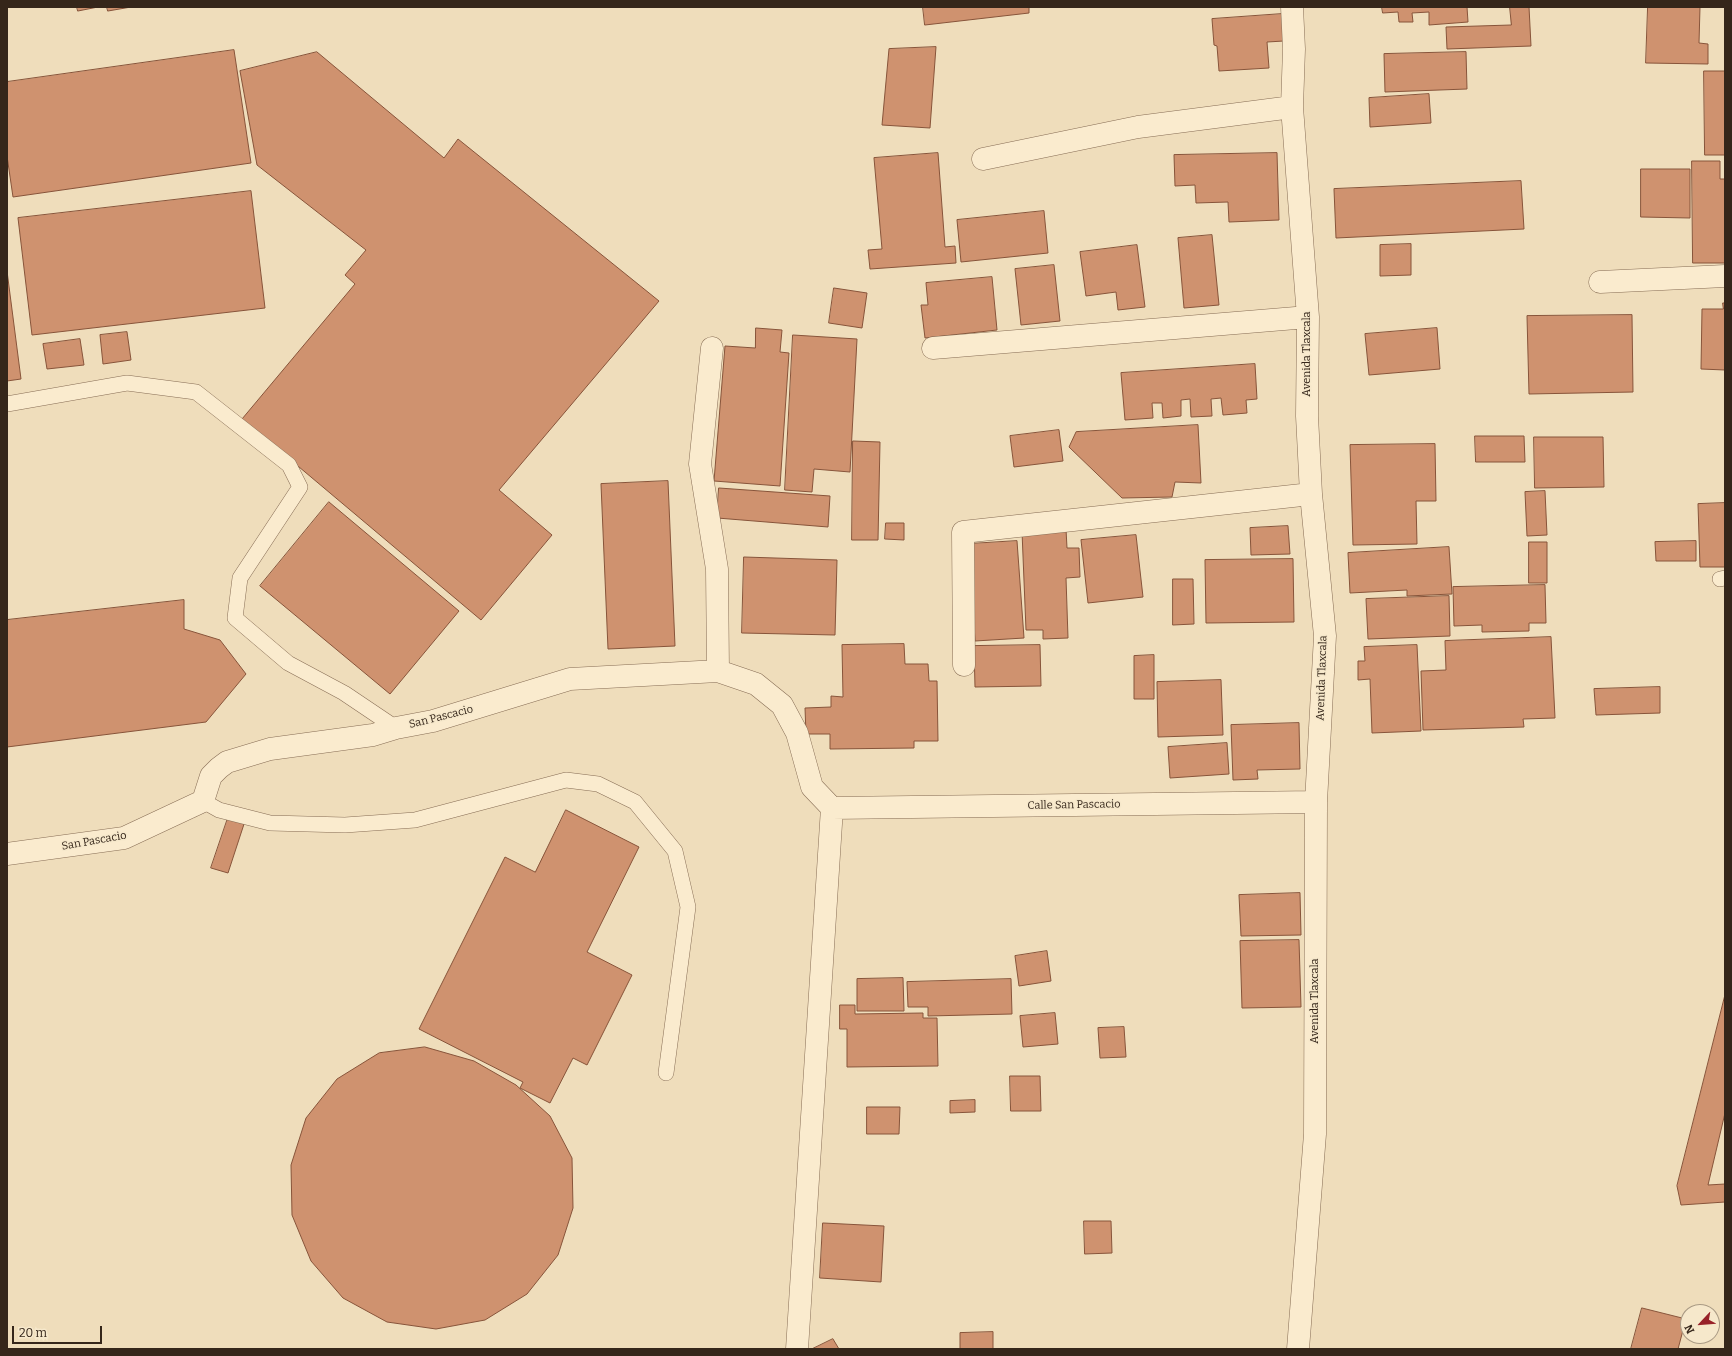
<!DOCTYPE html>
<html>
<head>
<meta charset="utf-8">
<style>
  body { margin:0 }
  #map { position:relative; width:1732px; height:1356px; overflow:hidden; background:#efddbb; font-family:Bitter,serif }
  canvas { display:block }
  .frame { position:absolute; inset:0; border:8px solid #35261a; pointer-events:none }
  .north { position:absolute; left:1680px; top:1304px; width:40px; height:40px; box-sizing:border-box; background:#f6e8cb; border:1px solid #a99a84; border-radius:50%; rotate:244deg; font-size:11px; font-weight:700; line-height:16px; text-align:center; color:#35261a }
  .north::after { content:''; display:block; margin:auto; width:14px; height:18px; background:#982229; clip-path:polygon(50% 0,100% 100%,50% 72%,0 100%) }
  .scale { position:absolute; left:12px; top:1326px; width:90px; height:18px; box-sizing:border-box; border:2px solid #35261a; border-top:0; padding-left:5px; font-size:12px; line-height:14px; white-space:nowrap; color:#35261a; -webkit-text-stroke:3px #f6e8cb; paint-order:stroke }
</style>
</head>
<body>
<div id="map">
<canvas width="1732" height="1356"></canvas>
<div class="frame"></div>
<div class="north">N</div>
<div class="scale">20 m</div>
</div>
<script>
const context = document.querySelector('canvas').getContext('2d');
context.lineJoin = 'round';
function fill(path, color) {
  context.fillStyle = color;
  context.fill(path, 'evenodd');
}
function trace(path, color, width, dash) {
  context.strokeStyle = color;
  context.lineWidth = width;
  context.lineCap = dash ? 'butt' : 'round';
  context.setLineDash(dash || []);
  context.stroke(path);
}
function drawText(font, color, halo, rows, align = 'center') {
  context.font = font + ' Bitter,serif';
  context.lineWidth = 3;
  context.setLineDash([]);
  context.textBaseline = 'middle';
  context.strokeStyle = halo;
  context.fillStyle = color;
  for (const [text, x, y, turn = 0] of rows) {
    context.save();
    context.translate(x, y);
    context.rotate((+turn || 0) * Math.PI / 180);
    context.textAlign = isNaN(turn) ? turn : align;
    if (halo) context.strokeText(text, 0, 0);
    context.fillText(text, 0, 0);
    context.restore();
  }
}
const building = new Path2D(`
  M77 7H98L78 11Z
  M107 7H131L108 11Z
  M923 7H1029V13L925 25Z
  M1382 7H1467L1468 22 1429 25V12L1412 13 1413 22H1399L1398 12 1383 13Z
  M1510 7H1529L1531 46 1447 49 1446 27 1511 25Z
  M1648 7H1700L1699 43 1708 44V64L1646 63Z
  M1282 14 1284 41 1267 42 1269 68 1219 71 1217 46 1214 45 1212 19Z
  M936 47 930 128 882 125 889 49Z
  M234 50 251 163 13 197 7 156V82Z
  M317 52 444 158 458 139 659 301 499 490 552 535 481 620 242 419 355 284 345 275 366 250 257 165 240 71Z
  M1466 52 1467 89 1385 92 1384 54Z
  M1704 71H1725V155H1705Z
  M1429 94 1431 123 1370 127 1369 98Z
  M938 153 945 247 955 246 956 263 870 269 868 250 882 249 874 158Z
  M1277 153 1279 220 1229 222 1228 202 1196 203 1195 185 1175 186 1174 155Z
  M1692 161H1720V179H1725V263H1693Z
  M1641 169H1690V218L1641 217Z
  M1521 181 1524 229 1336 238 1334 189Z
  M251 191 265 308 32 335 18 218Z
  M1044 211 1048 253 961 262 957 220Z
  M1212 235 1219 305 1184 308 1178 238Z
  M1411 244V275L1380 276V245Z
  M1137 245 1145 307 1118 310 1116 292 1086 296 1080 252Z
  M1054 265 1060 321 1021 325 1015 269Z
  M7 271 21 379 7 381Z
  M992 277 997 330 925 338 921 305H928L926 283Z
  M834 288 867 293 862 328 829 323Z
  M1723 303H1725V370L1701 369 1702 309H1723Z
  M1632 315 1633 392 1529 394 1527 316Z
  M756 328 782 330 780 352 789 353 780 486 714 481 725 346 755 348Z
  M1437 328 1440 369 1369 375 1365 334Z
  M127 332 131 360 103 364 100 335Z
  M793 335 857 339 850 472 814 469 812 492 785 490Z
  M80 339 84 365 47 369 43 344Z
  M1255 364 1257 399 1246 400 1247 413 1223 415 1221 398 1211 399 1212 416 1191 417 1190 399 1181 400V416L1163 418 1162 403H1152L1153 418 1125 420 1121 373Z
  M1198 425 1201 483 1175 482 1172 497 1122 498 1069 447 1076 432Z
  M1059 430 1063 461 1014 467 1010 436Z
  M1475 436H1524L1525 462H1476Z
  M1534 437H1603L1604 487 1535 488Z
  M853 441 880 442 878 540H852Z
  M1435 444 1436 501H1416L1417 544 1353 545 1350 445Z
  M668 481 675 646 608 649 601 484Z
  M719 488 830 496 828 527 717 518Z
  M1545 491 1547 535 1527 536 1525 492Z
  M329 502 459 611 390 694 260 586Z
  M1725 503V567H1700L1698 504Z
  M886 523H904V540L885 539Z
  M1288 526 1290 554 1251 555 1250 528Z
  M1066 529 1067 548H1079L1080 577 1066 578 1068 638 1043 639V630H1026L1022 531Z
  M1136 535 1143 597 1088 603 1081 540Z
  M1017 541 1024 638 975 641 969 544Z
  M1696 541V561H1656L1655 542Z
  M1529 542H1547V583H1529Z
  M1449 547 1452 594 1407 596V590L1350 593 1348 553Z
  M744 557 837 560 835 635 742 633Z
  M1293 559 1294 622 1206 623 1205 560Z
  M1173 579H1193L1194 624 1173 625Z
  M1545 585 1546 623H1529V631L1482 632V625L1454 626 1453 587Z
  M1449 596 1450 636 1368 639 1366 599Z
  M184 600V629L220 640 246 674 206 722 7 747V620Z
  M1551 637 1555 718 1523 719 1524 727 1423 730 1421 671 1446 670 1445 641Z
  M904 644 905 664H928L929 681H937L938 741H914V748L830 749V734H806L805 708 831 707V696L843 697 842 645Z
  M1040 645 1041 686 975 687 974 646Z
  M1417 645 1421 731 1372 733 1370 679 1358 680V661H1365L1364 647Z
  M1154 655V699H1134V656Z
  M1221 680 1223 735 1158 737 1157 682Z
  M1660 687V713L1596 715 1594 689Z
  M1299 723 1300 769 1257 770 1258 779 1233 780 1231 725Z
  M1227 743 1229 774 1170 778 1168 747Z
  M566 810 639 847 587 952 632 975 587 1065 573 1058 550 1103 520 1088 523 1082 419 1029 505 857 535 872Z
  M229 815 245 821 228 873 211 868Z
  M1300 893 1301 935 1241 936 1239 895Z
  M1299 940 1301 1007 1242 1008 1240 941Z
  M1047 951 1051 981 1019 986 1015 956Z
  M903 978 904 1011H857V979Z
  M1011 979 1012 1014 928 1016V1007H908L907 982Z
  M1725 995V1113L1708 1185 1725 1184V1202L1681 1205 1677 1186Z
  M840 1005H855V1014L923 1013V1018H937L938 1066 847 1067V1029H840Z
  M1055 1013 1058 1044 1023 1047 1020 1016Z
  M1124 1027 1126 1057 1100 1058 1098 1028Z
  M425 1047 474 1061 516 1085 550 1116 572 1158 573 1208 558 1255 527 1294 485 1320 436 1329 387 1322 343 1298 311 1261 292 1215 291 1165 306 1118 337 1079 379 1053Z
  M1010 1076H1040L1041 1111H1011Z
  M975 1100V1112L950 1113V1101Z
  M867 1107H900L899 1134H867Z
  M1084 1221H1111L1112 1253 1085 1254Z
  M823 1223 884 1226 881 1282 820 1278Z
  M1642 1308 1686 1319 1678 1349H1631Z
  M993 1332V1349H960V1333Z
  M833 1339 839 1349H812Z`);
const service = new Path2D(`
  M7 404 127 383 196 392 289 465 300 487 240 578 235 618 288 663 344 693 396 728
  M1720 579 1725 578
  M203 801 219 810 270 823 345 825 415 820 566 780 598 784 635 802 675 851 688 907 666 1073`);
const minor = new Path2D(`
  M1292 7 1294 49 1292 107 1308 317 1307 416 1311 494 1325 636 1316 802 1315 1134 1298 1349
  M983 159 1138 127 1292 107
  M1600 282 1725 276
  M712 348 700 464 717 569 718 671
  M933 348 1308 317
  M964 665 963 532 1311 494
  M832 808 1316 802
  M7 854 124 838 203 801 211 776 219 768 227 762 270 749 373 735 396 728 433 721 570 679 718 671 756 684 782 705 797 733 812 787 832 808
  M797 1349 832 808`);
const streetNames = [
  ["Avenida Tlaxcala",1307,354,-90],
  ["Avenida Tlaxcala",1322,678,-88],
  ["San Pascacio",441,717,-14],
  ["Calle San Pascacio",1074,805,-1],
  ["San Pascacio",94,841,-10],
  ["Avenida Tlaxcala",1315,1001,-90]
];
fill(building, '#cf926f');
trace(building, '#87543a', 1);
trace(service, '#876d55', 16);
trace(minor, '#876d55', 23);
trace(service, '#faebce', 15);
trace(minor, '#faebce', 22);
drawText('11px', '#35261a', '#f6e8cb', streetNames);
</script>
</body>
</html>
